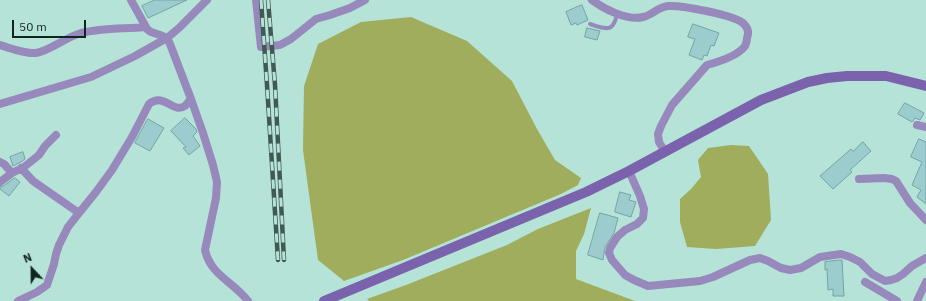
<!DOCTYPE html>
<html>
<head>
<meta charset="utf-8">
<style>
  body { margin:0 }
  #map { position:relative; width:926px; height:301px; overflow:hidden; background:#b5e3d7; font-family:"IBM Plex Sans",sans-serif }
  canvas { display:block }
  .north { position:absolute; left:12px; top:249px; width:40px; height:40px; -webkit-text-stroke:3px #b5e3d7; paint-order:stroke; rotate:338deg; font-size:11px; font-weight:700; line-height:16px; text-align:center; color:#122420 }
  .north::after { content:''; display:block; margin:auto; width:14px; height:18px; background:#122420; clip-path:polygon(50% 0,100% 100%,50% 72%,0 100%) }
  .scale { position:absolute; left:12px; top:20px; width:74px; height:18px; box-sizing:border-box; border:2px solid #122420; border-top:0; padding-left:5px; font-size:12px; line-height:14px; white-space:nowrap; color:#122420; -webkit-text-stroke:3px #b5e3d7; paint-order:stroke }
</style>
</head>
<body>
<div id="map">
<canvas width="926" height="301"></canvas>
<div class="north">N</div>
<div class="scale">50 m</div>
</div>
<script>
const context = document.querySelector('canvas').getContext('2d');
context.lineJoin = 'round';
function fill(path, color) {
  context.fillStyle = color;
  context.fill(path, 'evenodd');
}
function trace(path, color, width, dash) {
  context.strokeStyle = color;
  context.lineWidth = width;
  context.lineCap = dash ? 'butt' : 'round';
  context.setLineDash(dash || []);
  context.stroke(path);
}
const forest = new Path2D(`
  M411 17 467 41 512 81 537 129 555 160 581 178 578 185 561 194 403 260 344 281 318 260 303 150 304 86 318 44 361 22Z
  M731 145 749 146 768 174 771 220 755 246 716 249 687 247 680 222V199L691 189 701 177 698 160 708 148Z
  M591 208 584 234 576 251V279L635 301H369L367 299 406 285 507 245 538 229Z`);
const building = new Path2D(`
  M155 0H187L148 18 142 6Z
  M582 5 588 20 577 25 576 23 571 25 566 12Z
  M693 24 719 33 714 46 711 45 707 56 704 55 702 60 689 55 695 39 688 37Z
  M587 28 600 31 597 40 585 37Z
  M905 103 924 113 920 120 915 118 912 122 898 114Z
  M185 118 196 129 197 132 193 136 200 146 189 155 183 148 186 147 171 131Z
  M148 119 164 128 150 151 135 143Z
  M919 139 926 142V204L917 197 921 190 912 185 922 162 911 157Z
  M863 142 871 151 850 170 852 172 833 189 820 176 851 149 853 151Z
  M23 152 25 159 21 162 13 166 10 157Z
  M15 178 20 182 9 196 0 189V187L3 186Z
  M620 192 631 195 629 200 636 202 631 217 615 212Z
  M600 213 618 218 614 233 605 247 603 260 588 255Z
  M840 260H842L844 296H833V289L828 290 827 269 825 270V262Z`);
const lane = new Path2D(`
  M590 24C596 26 608 31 612 26 615 23 616 17 618 14`);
const street = new Path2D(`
  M131 0 147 29 151 32 160 35 167 38 170 44 191 99 203 133 213 165 217 182 216 198 205 250C211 276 233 281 248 301
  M256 0 261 47 280 45 291 39 316 19 330 15 350 8 365 0
  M592 0C604 9 627 21 643 17 652 15 658 7 668 6 680 5 736 15 744 24 748 28 749 33 747 38 747 40 746 44 745 46 738 56 718 62 707 65L672 105 661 126 658 134 659 142 665 152
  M0 45C9 48 26 54 36 53 50 51 66 37 81 33 102 28 124 29 146 27
  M0 104 91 77 135 56 167 38 179 28 207 0
  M917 125 926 127
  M0 162 4 164 12 173
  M21 168 33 181 79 213
  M629 171 640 196 644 209 643 218 637 224 625 230 617 237 610 248 609 253 612 260 625 275 634 280 648 286 700 281 713 277 750 260 760 258 768 261 781 268 790 270 801 268 820 257 841 254 850 257 860 262 872 274 885 281 891 280 897 278 903 274 912 266 926 258
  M859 179 884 178 892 179 896 181 910 203 926 220
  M0 182 12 173 24 167 39 155 45 146 56 135
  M865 282 897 301
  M18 301 37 292 47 285 54 264 56 254 59 245 68 227 79 213 96 192 112 170 132 137 149 104C164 92 173 114 185 106 187 104 189 101 191 99
  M917 301 926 282`);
const secondary = new Path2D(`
  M324 301 586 192 629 171 761 100 808 82 827 78 847 76H886L926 86`);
const rail = new Path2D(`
  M261 0 267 85 278 260
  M268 0 275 85 284 260`);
fill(forest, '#9fad5c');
fill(building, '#9ccccd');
trace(building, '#74a4a4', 1);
trace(lane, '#9889bc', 4);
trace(street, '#9889bc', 8);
trace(secondary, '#7a62ac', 10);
trace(rail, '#405953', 4.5);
trace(rail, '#b5e3d7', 3, [9]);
</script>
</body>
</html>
